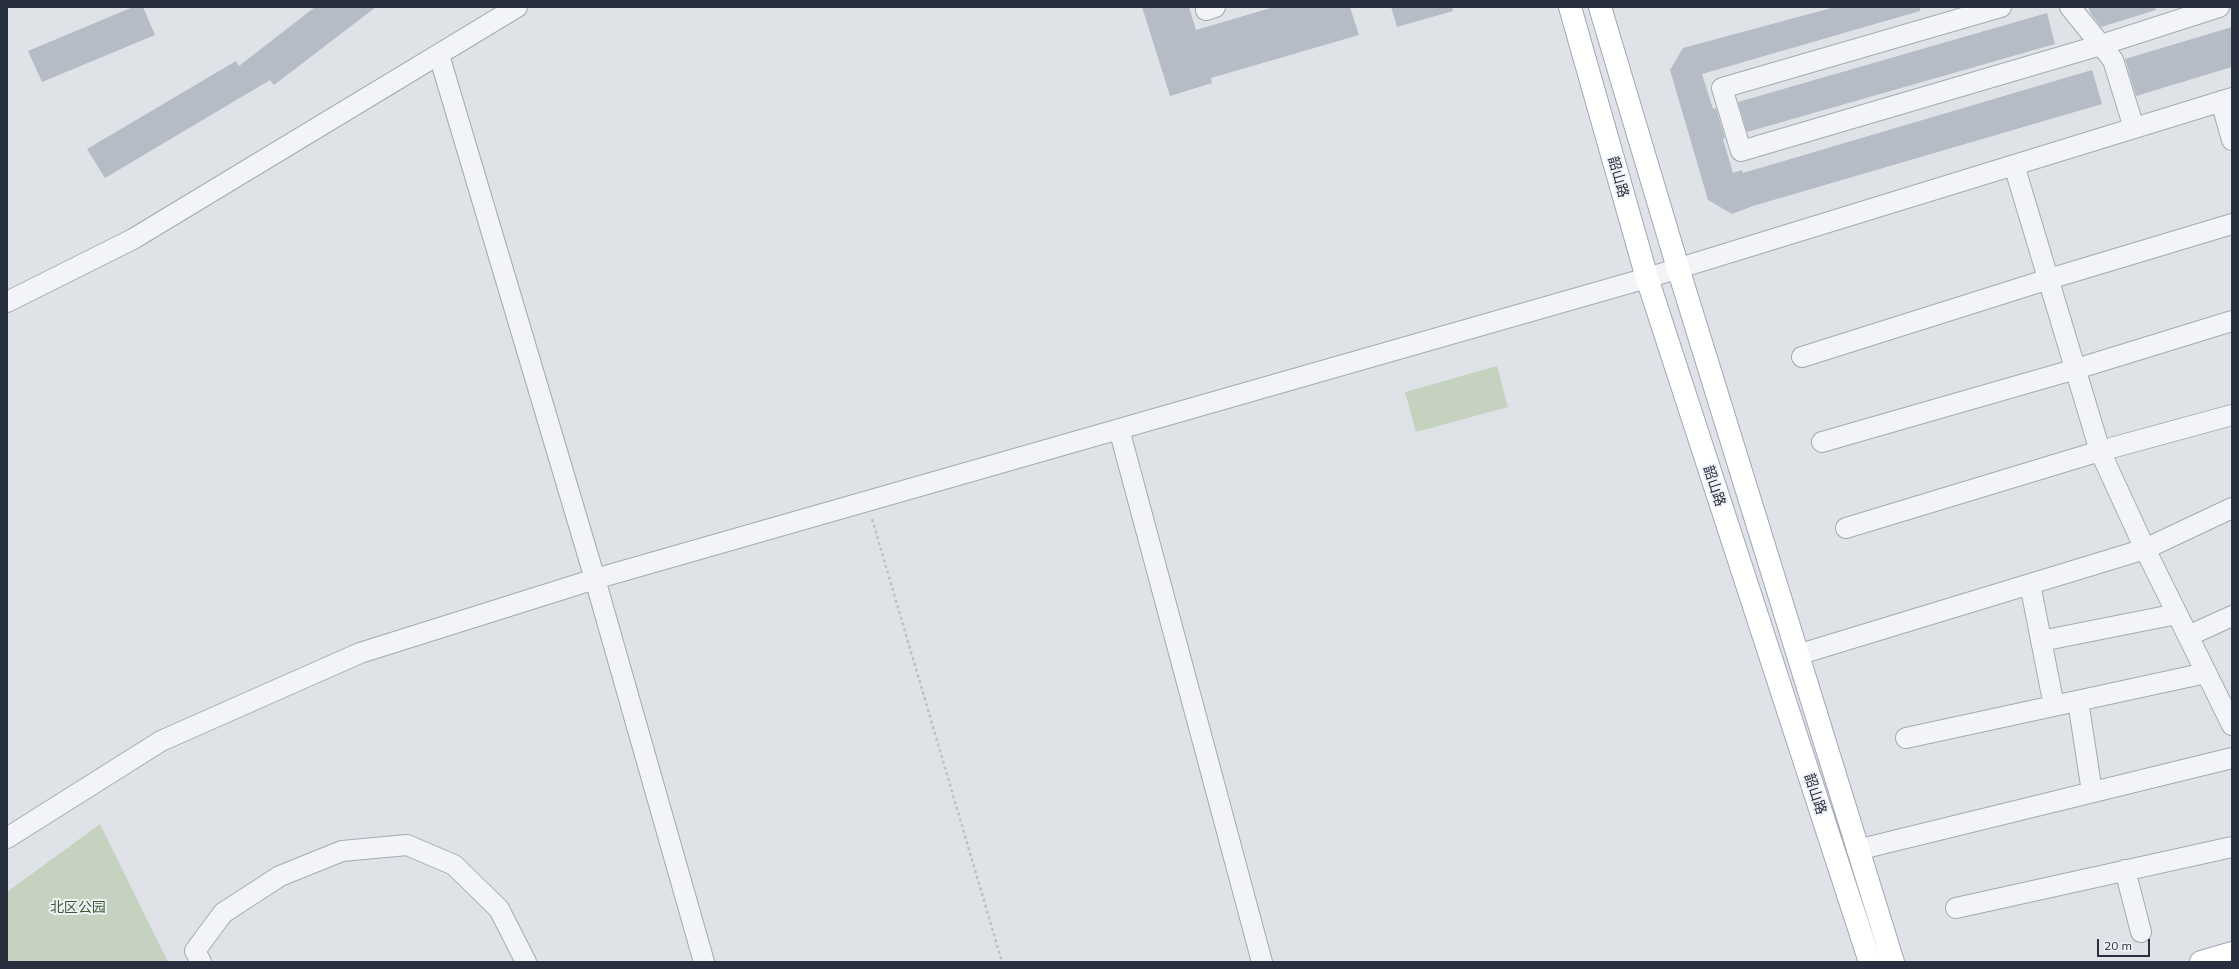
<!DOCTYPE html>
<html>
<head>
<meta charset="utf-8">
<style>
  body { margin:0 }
  #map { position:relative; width:2239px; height:969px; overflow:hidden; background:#dfe3e8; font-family:Mulish,sans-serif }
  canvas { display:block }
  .frame { position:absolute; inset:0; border:8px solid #283040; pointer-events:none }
  .scale { position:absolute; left:2097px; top:939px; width:53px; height:18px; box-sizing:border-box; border:2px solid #283040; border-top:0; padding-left:5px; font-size:12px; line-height:14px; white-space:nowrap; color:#283040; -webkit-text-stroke:3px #eff2f6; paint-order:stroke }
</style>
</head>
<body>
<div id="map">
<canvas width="2239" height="969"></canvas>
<div class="frame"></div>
<div class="scale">20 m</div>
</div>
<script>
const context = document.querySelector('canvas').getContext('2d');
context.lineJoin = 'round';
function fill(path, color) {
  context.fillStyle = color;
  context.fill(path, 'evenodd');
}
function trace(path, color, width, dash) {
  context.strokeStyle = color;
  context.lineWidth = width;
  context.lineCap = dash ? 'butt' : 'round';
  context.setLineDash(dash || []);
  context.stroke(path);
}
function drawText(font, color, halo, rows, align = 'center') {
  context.font = font + ' Mulish,"Noto Sans SC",sans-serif';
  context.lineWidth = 4;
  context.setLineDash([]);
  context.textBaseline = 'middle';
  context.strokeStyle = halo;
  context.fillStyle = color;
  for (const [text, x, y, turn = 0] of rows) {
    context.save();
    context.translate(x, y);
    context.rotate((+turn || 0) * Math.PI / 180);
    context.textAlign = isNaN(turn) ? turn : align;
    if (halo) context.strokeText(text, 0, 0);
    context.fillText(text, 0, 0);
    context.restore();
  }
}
const green = new Path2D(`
  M1497 366 1508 407 1416 432 1405 392Z
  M100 824 168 962H7V892Z`);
const building = new Path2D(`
  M133 7H143L155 35 42 82 28 51Z
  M315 7H376L274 85 270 80 105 178 87 149 236 61 239 66Z
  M1142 7H1189L1196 30 1274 7H1350L1359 35 1211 78 1212 83 1170 96Z
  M1391 7H1452L1453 11 1397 27Z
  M1835 7H1920V11L1702 74 1713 109 1716 108 1725 138 1723 139 1733 173 1742 170 1743 173 2092 70 2102 104 1753 206 1732 214 1708 200 1670 70 1683 48Z
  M2088 7H2155L2156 10 2101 27 2091 14Z
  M2047 13 2055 44 1747 132 1738 102Z
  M2232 27V67L2136 96 2125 59Z`);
const path = new Path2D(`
  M872 519 1002 962`);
const minor = new Path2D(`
  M2001 7 1722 88 1741 151 2101 45 2219 7
  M2070 7 2113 60 2134 128
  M1206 10 1215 7
  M439 55 595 579 704 962
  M2221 101 2232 140
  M2014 165 2100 451 2145 549 2232 725
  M7 302 133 239 517 7
  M1802 357 2049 279 2232 224
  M1119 429 1262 962
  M1822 442 2076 369 2232 321
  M1846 528 2100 451 2232 415
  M2030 584 2054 706
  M2188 636 2232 616
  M2041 641 2177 614
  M1797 655 2145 549 2232 508
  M2078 701 2092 792
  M1906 738 2206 673
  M7 838 161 741 360 653 595 579 1647 278 2232 98
  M1857 850 2232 758
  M2125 870 2141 932
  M1956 908 2232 847
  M201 962 195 951 223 913 280 876 342 851 407 845 454 865 499 909 526 962`);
const major = new Path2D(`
  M1570 7 1647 278 1870 962
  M1600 7 1678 268 1893 962
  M2201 962 2232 953`);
const streetNames = [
  ["韶山路",1618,177,74],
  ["韶山路",1714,486,72],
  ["韶山路",1815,794,72]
];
const parkNames = [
  ["北区公园",78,908]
];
fill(green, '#c5d2c0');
fill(building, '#b6bcc5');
trace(minor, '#a4aab2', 22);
trace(major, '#9fa7b4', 24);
trace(path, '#bdc1c7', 2.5, [3, 3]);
trace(minor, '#f2f4f7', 20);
trace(major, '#fff', 22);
drawText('14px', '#283040', '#eff2f6', streetNames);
drawText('14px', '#3c5b35', '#eff2f6', parkNames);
</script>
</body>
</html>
